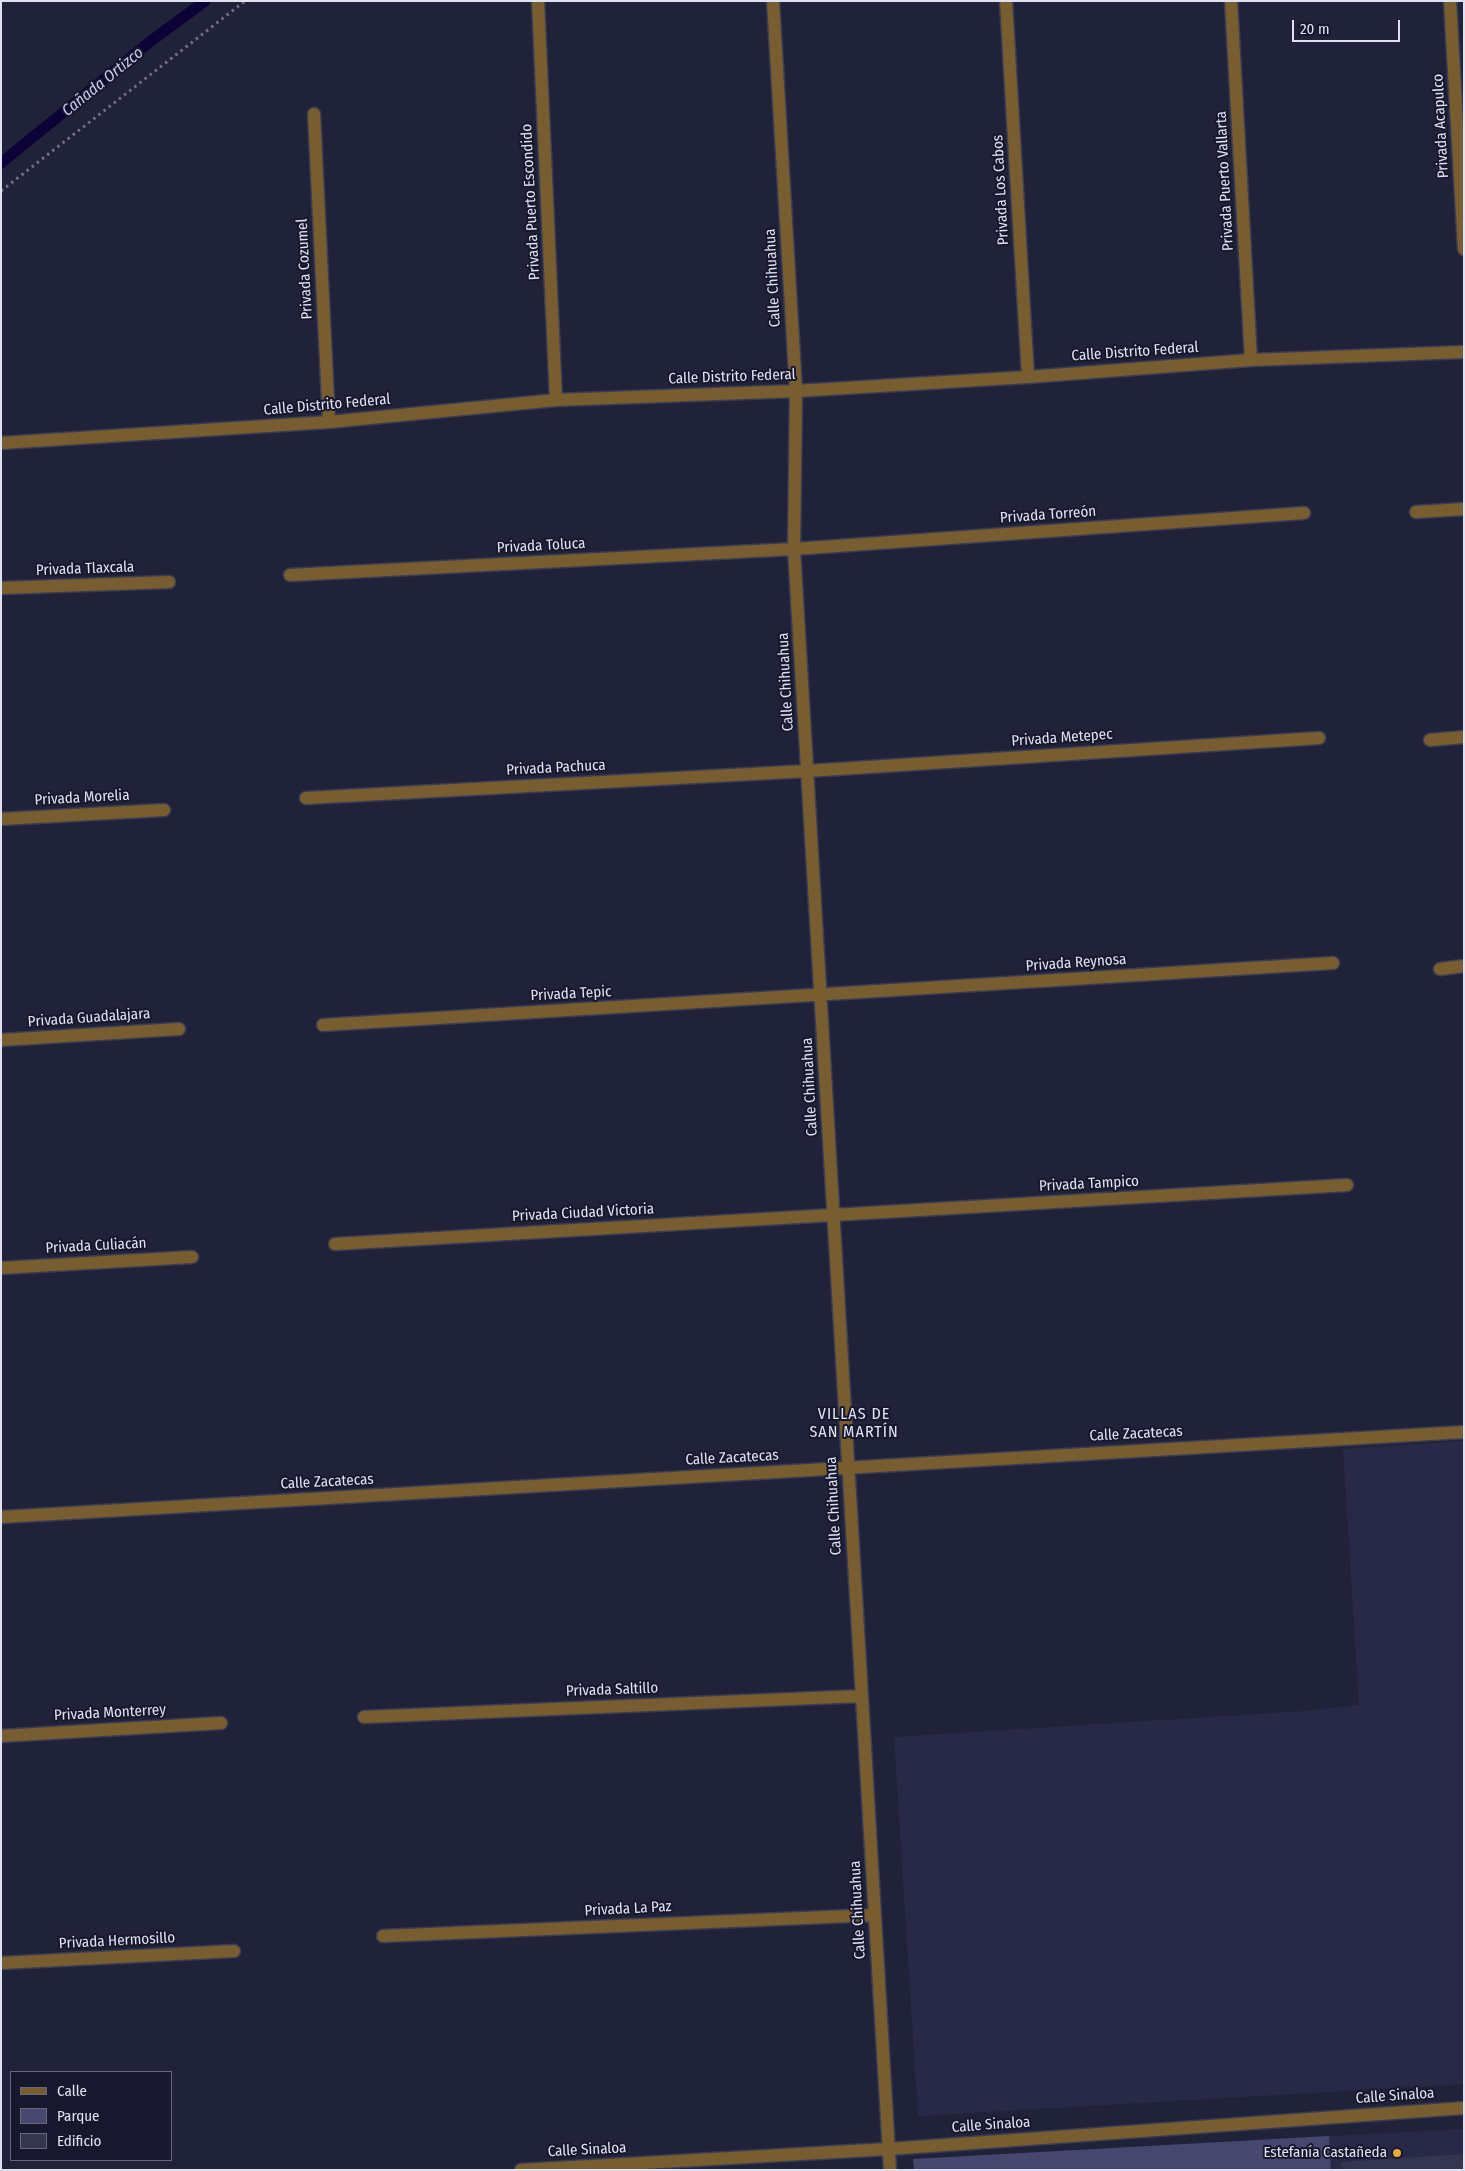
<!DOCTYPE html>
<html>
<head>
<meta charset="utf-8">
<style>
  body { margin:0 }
  #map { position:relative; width:1465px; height:2171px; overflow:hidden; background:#202239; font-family:"Fira Sans Condensed",sans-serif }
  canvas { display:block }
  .frame { position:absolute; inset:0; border:2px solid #e0e1f1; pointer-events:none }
  .legend { position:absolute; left:10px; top:2071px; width:162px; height:90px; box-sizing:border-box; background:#17182e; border:1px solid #67687c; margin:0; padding:6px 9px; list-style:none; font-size:15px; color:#e0e1f1 }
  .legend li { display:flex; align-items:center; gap:10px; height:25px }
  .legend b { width:25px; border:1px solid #67687c }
  .scale { position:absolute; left:1292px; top:20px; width:108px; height:22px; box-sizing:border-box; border:2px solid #e0e1f1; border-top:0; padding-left:6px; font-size:15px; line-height:18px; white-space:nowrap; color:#e0e1f1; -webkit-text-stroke:4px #17182e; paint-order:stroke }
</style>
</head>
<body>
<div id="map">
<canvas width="1465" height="2171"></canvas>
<div class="frame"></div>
<ul class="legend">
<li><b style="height:6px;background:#775d2f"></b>Calle</li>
<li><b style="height:14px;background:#45476f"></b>Parque</li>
<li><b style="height:14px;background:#34364f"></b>Edificio</li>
</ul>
<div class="scale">20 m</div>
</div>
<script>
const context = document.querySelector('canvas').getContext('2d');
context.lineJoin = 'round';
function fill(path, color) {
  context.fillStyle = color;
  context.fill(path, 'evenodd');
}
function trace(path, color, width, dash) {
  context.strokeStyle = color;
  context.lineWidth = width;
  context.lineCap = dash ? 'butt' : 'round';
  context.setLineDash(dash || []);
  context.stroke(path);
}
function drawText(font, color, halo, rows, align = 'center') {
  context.font = font + ' "Fira Sans Condensed",sans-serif';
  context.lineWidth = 4;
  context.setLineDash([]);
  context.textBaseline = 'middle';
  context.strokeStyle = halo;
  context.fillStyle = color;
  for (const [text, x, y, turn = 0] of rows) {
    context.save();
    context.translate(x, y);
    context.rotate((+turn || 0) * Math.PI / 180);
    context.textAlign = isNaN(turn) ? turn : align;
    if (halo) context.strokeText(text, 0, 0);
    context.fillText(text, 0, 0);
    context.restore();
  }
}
const built = new Path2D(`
  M1464 1441V2084L918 2116 894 1737 1305 1711 1359 1705 1343 1449Z
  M1464 2129V2170H1331L1329 2136Z`);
const green = new Path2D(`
  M1329 2136 1331 2170H914L913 2159Z`);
const stream = new Path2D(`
  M1 163 151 41 205 1`);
const building = new Path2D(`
  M1464 2154V2170H1342L1341 2162Z`);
const path = new Path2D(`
  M1 191 245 1`);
const street = new Path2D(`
  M538 1 556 400
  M773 1 796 391 794 549 890 2170
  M1006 1 1028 377
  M1231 1 1251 360
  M1450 1 1464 249
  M314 114 329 422
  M1 443 329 422 556 400 796 391 1028 377 1251 360 1464 352
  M1416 512 1464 509
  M290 575 794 549 1304 513
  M1 588 169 582
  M1430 740 1464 737
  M306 798 807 771 1319 738
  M1 819 164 810
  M1440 969 1464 966
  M323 1025 1333 963
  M1 1040 179 1029
  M335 1244 1347 1185
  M1 1268 192 1257
  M1 1517 1464 1432
  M364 1717 862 1696
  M1 1736 221 1723
  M383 1936 874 1915
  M1 1963 234 1951
  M521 2170 888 2149 1464 2108`);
const markers = [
  [1397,2153,5,"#e7ac37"]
];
const streetNames = [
  ["Privada Acapulco",1441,126,-93],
  ["Privada Puerto Vallarta",1225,181,-93],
  ["Privada Los Cabos",1001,190,-93],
  ["Privada Puerto Escondido",531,202,-93],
  ["Privada Cozumel",305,269,-93],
  ["Calle Chihuahua",773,278,-93],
  ["Calle Distrito Federal",1135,352,-4],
  ["Calle Distrito Federal",732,377,-2],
  ["Calle Distrito Federal",327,405,-5],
  ["Privada Torreón",1048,515,-4],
  ["Privada Toluca",541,546,-3],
  ["Privada Tlaxcala",85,569,-2],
  ["Calle Chihuahua",786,682,-93],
  ["Privada Metepec",1062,738,-4],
  ["Privada Pachuca",556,768,-3],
  ["Privada Morelia",82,798,-3],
  ["Privada Reynosa",1076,963,-4],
  ["Privada Tepic",571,994,-3],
  ["Privada Guadalajara",89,1018,-4],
  ["Calle Chihuahua",810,1087,-93],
  ["Privada Tampico",1089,1184,-3],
  ["Privada Ciudad Victoria",583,1213,-3],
  ["Privada Culiacán",96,1246,-3],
  ["Calle Zacatecas",1136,1434,-3],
  ["Calle Zacatecas",732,1458,-3],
  ["Calle Zacatecas",327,1482,-3],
  ["Calle Chihuahua",834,1506,-93],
  ["Privada Saltillo",612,1690,-2],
  ["Privada Monterrey",110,1713,-3],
  ["Privada La Paz",628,1909,-3],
  ["Calle Chihuahua",858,1910,-93],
  ["Privada Hermosillo",117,1941,-3],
  ["Calle Sinaloa",1395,2096,-4],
  ["Calle Sinaloa",991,2125,-4],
  ["Calle Sinaloa",587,2150,-3]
];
const poiNames = [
  ["Estefanía Castañeda",1387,2153]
];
const waterNames = [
  ["Cañada Ortizco",103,82,-39]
];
const neighbourhoodNames = [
  ["VILLAS DE",854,1415],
  ["SAN MARTÍN",854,1433]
];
fill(built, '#282947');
fill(green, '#45476f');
trace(stream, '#0d0238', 11);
fill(building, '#34364f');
trace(street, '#3b3d53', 15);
trace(path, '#6f7185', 3, [2.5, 4]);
trace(street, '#775d2f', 12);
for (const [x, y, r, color] of markers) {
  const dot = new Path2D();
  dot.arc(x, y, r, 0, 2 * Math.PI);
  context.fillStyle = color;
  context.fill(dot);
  trace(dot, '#17182e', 2);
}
drawText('15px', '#e0e1f1', '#17182e', streetNames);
drawText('15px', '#e0e1f1', '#17182e', poiNames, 'right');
drawText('italic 16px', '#c7caef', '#17182e', waterNames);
context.letterSpacing = '1px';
drawText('16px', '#e0e1f1', '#17182e', neighbourhoodNames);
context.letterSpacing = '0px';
</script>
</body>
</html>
